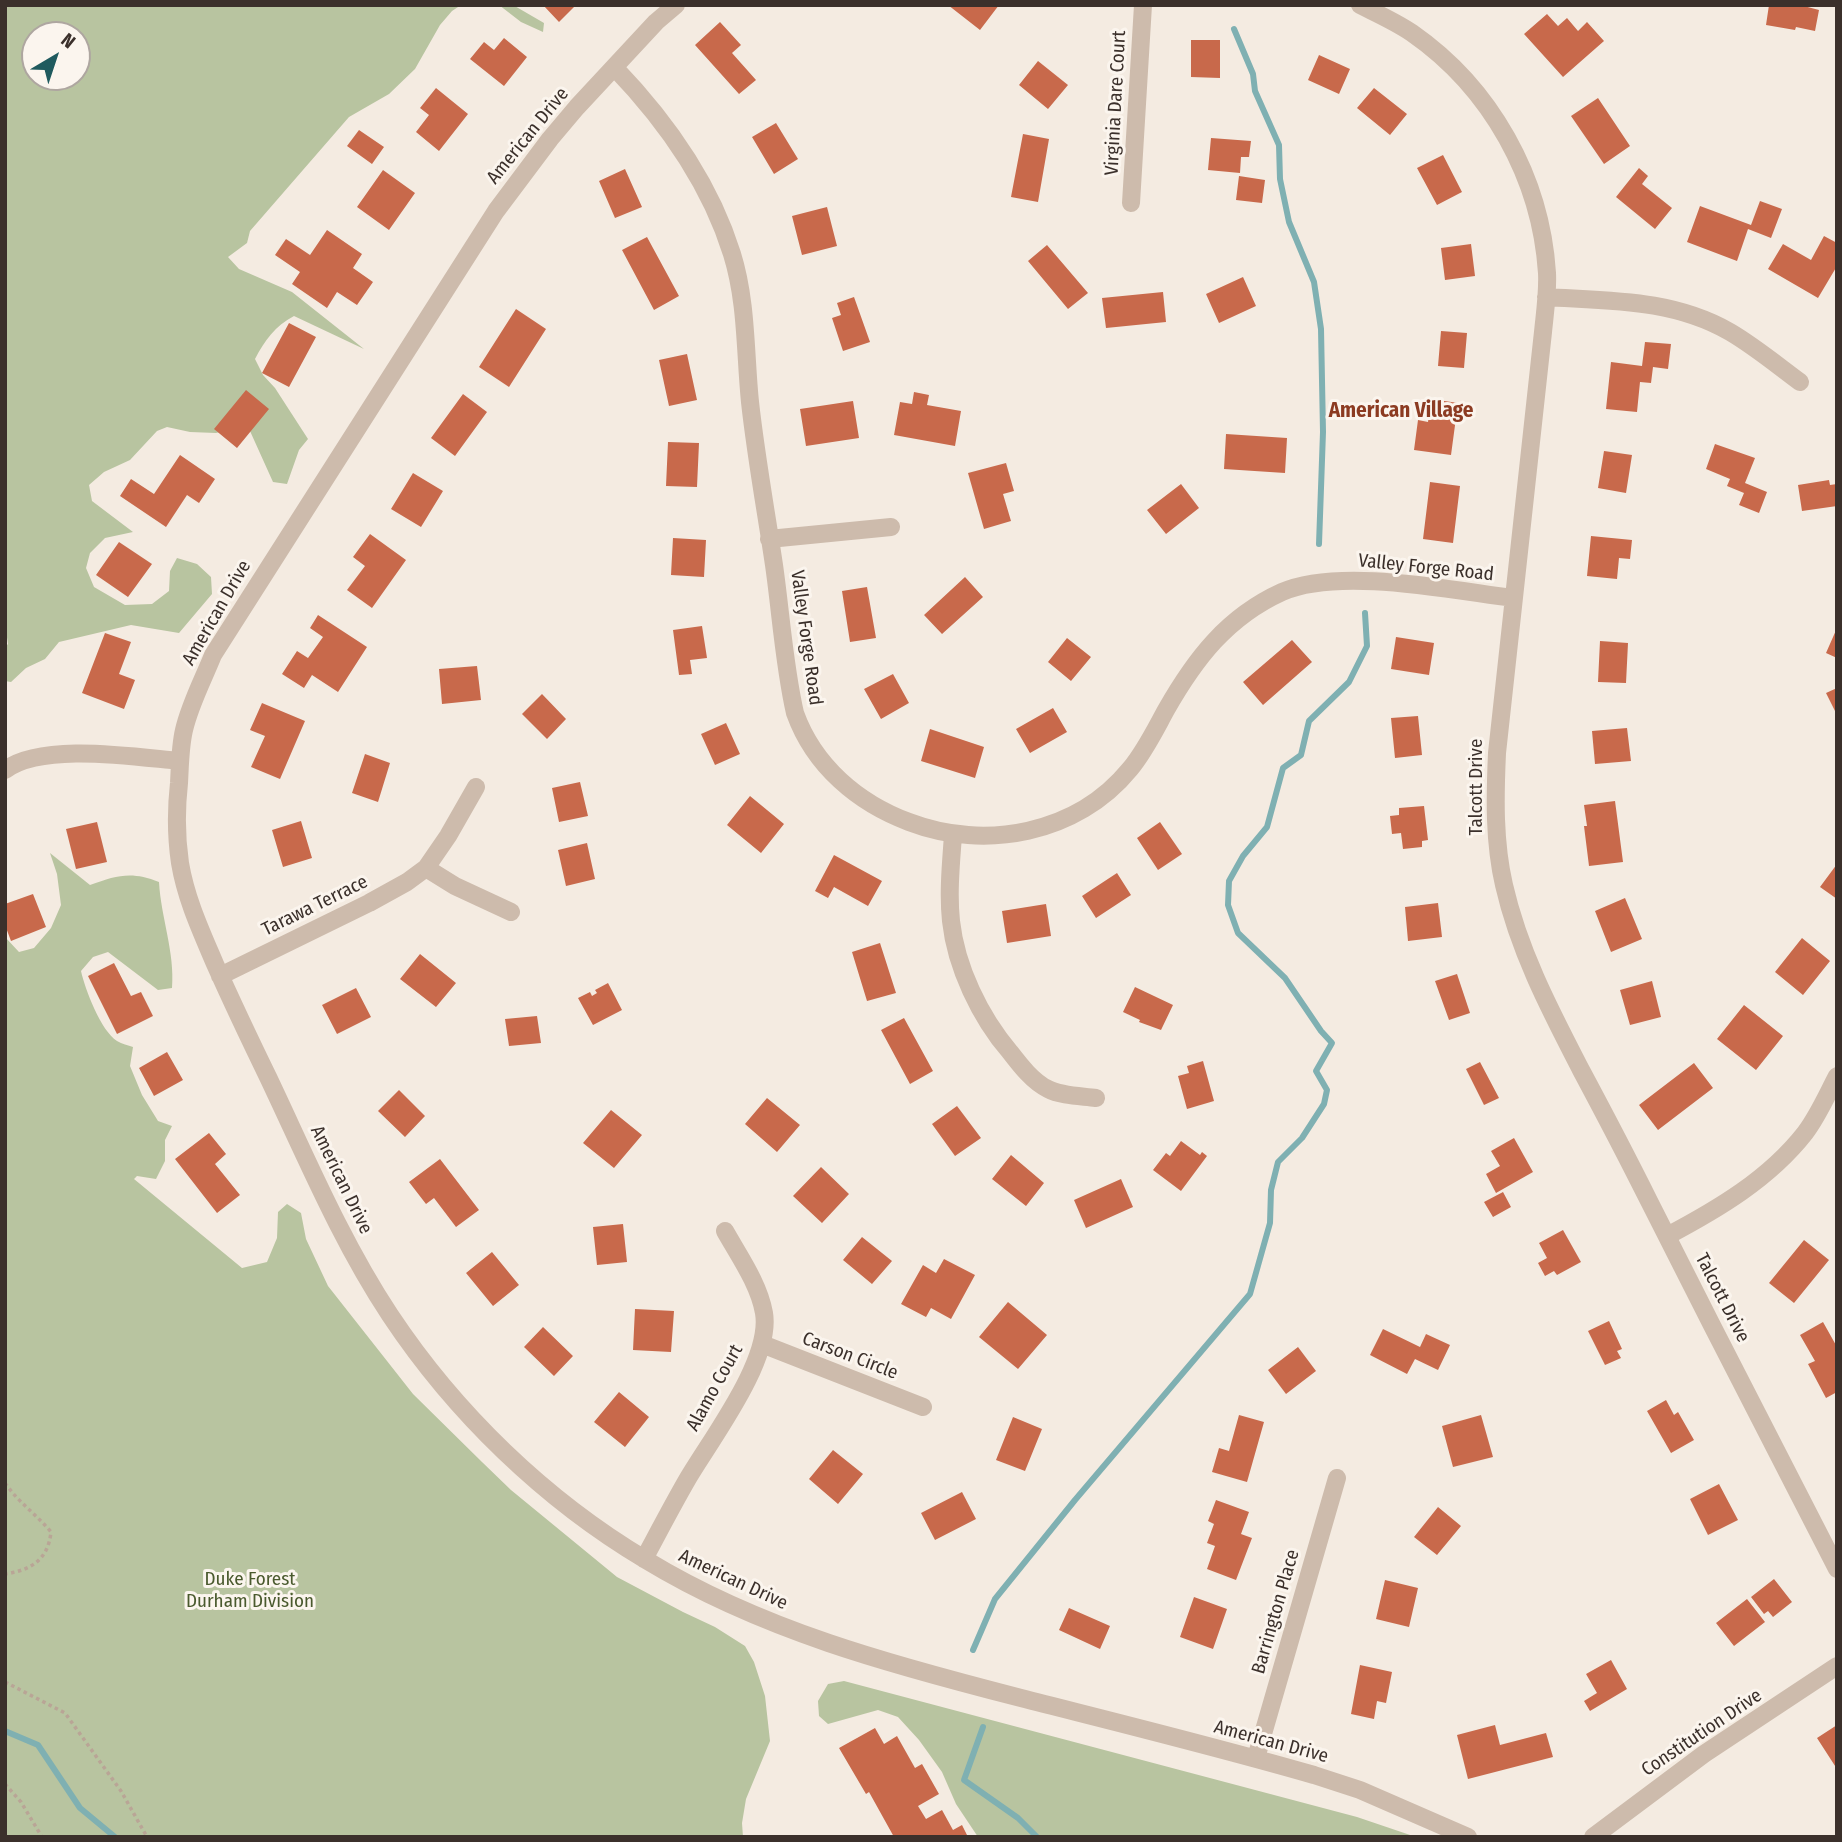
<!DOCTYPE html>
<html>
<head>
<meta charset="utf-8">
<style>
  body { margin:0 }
  #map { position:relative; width:1842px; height:1842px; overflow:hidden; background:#f4ebe1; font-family:"Fira Sans Condensed",sans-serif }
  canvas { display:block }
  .frame { position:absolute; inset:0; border:7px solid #3b302b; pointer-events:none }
  .north { position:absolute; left:21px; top:21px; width:70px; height:70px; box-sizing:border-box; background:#fbf5ee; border:2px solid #aea6a0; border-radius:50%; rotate:39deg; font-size:19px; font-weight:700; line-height:28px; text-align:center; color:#3b302b }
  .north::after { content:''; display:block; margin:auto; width:24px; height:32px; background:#1f5a5e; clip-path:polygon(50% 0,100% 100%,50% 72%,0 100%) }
</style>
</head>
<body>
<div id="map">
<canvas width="1842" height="1842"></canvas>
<div class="frame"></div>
<div class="north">N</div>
</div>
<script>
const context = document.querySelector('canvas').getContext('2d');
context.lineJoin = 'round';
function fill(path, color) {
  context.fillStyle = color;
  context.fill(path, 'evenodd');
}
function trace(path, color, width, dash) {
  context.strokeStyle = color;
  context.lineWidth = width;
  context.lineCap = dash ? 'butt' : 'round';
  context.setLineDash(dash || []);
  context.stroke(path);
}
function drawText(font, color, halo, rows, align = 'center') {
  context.font = font + ' "Fira Sans Condensed",sans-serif';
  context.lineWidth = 6;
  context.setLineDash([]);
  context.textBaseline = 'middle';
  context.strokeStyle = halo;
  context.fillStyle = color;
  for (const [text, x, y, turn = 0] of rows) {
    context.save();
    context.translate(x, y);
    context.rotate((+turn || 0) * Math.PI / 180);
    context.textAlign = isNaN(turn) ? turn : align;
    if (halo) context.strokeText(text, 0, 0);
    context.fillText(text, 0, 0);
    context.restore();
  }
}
const green = new Path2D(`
  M5 5H461L452 11 440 25 415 69 389 94 349 117 250 231 247 243 228 257 239 269 292 292 364 349 294 316C275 326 265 340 255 359L263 375 275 388 308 439 299 450 287 484 273 482 250 431 236 428 216 433 190 432 167 427 157 431 130 460 104 472 89 485 92 501 133 532 105 538 90 553 86 568 94 587 125 605 152 604 169 591 170 571 177 558 197 564 211 577 212 594 179 633 131 625 59 642 45 659 26 668 11 682 5 681V647L8 644 5 624ZM35 35H77V77H35Z
  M499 5H513L544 23 543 32 521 22Z
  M50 853 90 885C117 875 132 871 159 882 161 918 175 952 172 988L158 990 108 952 93 957 81 971C85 989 101 1031 117 1041 122 1044 128 1045 133 1047L130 1066 142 1095 158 1121 172 1126 165 1140V1161L156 1179 137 1176 134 1179 242 1268 267 1262 277 1238 278 1212 287 1204 301 1213 306 1239 328 1286 413 1394 482 1462 511 1490 617 1577 683 1612 715 1627 745 1646 754 1662 765 1696 770 1741 746 1799 742 1823 743 1837H5V937L19 952 34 948 51 928 61 905 57 874Z
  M844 1681 1357 1817 1416 1837H978L956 1804 942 1772 919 1740 898 1717 878 1710 828 1724 819 1716 818 1701 828 1684Z`);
const stream = new Path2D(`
  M1234 29 1253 74 1255 91 1279 145 1280 179 1289 222 1314 282 1321 329 1323 432 1319 544
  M973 1650 995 1599 1075 1500 1250 1294 1270 1223 1271 1190 1278 1162 1302 1138 1324 1104 1327 1090 1316 1071 1332 1043 1321 1031 1285 978 1238 933 1228 905 1229 881 1243 856 1267 827 1283 768 1301 755 1309 721 1349 682 1367 646 1365 613
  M983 1727 964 1780 1018 1818 1037 1837
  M5 1731 38 1745 80 1808 115 1837`);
const building = new Path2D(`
  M543 5H576L559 22Z
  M948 5H999L980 30Z
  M1769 5H1800L1819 10 1815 31 1796 27 1795 30 1766 25Z
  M1547 14 1558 26 1567 18 1578 31 1587 22 1604 41 1563 77 1524 34Z
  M720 22 741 45 732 53 756 80 739 94 695 45Z
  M504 38 527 57 504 86 470 59 484 42 494 50Z
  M1191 40H1220V78L1191 77Z
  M1319 55 1350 69 1339 94 1308 80Z
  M1038 61 1068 85 1048 109 1019 85Z
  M436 88 468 114 439 151 416 132 429 115 420 108Z
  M1374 88 1407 114 1390 135 1357 108Z
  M1598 98 1630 146 1604 164 1571 116Z
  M776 123 798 159 774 174 752 137Z
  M359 130 384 147 372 164 347 146Z
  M1023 134 1049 139 1038 202 1011 197Z
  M1211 138 1251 141 1249 157H1241L1240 173 1208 170Z
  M1443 155 1462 192 1437 205 1417 168Z
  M1639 168 1648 176 1642 184 1672 208 1655 229 1616 197Z
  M625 169 642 207 615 218 599 181Z
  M383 170 415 193 389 230 357 207Z
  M1239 176 1265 180 1262 203 1236 200Z
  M1760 201 1782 209 1771 238 1748 229 1737 261 1687 242 1700 206 1751 225Z
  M827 207 837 246 802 255 792 216Z
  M327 230 362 254 353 268 373 282 357 305 337 292 327 308 292 284 300 272 275 255 286 239 310 255Z
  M1824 236 1837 243V266L1818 298 1768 269 1783 244 1811 260Z
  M647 237 679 296 654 310 622 250Z
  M1471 244 1475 276 1445 280 1441 248Z
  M1047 245 1088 293 1068 309 1028 261Z
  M1243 277 1256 306 1219 323 1206 294Z
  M1163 292 1166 322 1106 328 1102 298Z
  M854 297 870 342 843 351 832 318 841 315 837 303Z
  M516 309 546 329 509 387 479 367Z
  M289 323 316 337 289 387 262 373Z
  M1441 331 1467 333 1464 368 1438 366Z
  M1645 342 1671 344 1668 369 1653 367 1651 383 1640 382 1637 412 1606 409 1611 362 1642 366Z
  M687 354 697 400 669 406 659 360Z
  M246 390 269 409 237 448 214 429Z
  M914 392 929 395 927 405 961 411 955 446 894 435 900 402 912 404Z
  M463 394 487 412 455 456 431 438Z
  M1431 399 1458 403 1451 455 1414 450 1418 420 1428 422Z
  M853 401 859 438 806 446 800 409Z
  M1226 434 1287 438 1285 473 1224 469Z
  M668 442 699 443 697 487 666 486Z
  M1715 444 1755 458 1745 483 1767 492 1759 513 1739 505 1744 493 1727 486 1730 479 1706 469Z
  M1604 451 1632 455 1626 493 1598 488Z
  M180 455 215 479 199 503 187 495 166 527 120 496 131 479 154 494Z
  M1006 463 1014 491 1003 494 1011 521 984 529 968 473Z
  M413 473 443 491 421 527 391 509Z
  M1829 480 1830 485 1837 484V506L1802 511 1798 485Z
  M1430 482 1460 486 1453 543 1423 539Z
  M1181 484 1199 508 1166 534 1147 510Z
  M370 534 406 560 372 608 347 590 365 566 353 557Z
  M1591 536 1632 540 1630 559 1619 558 1617 579 1587 576Z
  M673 538 706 540 704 577 671 575Z
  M119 542 152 564 128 597 96 575Z
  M965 577 983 597 942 634 924 615Z
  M867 587 876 638 850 642 842 591Z
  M318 615 367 647 338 692 312 675 304 688 282 674 297 651 308 658 323 637 310 628Z
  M702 626 707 658 690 660 692 674 679 675 673 630Z
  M1837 628V658L1826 653Z
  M105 633 131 642 119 674 135 680 124 709 82 693Z
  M1396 637 1434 643 1429 675 1391 669Z
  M1067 638 1091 657 1071 681 1048 662Z
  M1292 640 1312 662 1263 705 1243 682Z
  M1600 641 1628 643 1626 683 1598 682Z
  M477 666 481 700 442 704 439 669Z
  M893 674 909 703 881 719 864 689Z
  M1837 688V715L1826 693Z
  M542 694 566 719 547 739 522 714Z
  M262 703 305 721 280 779 251 767 265 736 250 730Z
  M1053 708 1067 732 1030 753 1016 729Z
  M1418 716 1422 755 1395 758 1391 718Z
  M726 723 740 754 715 765 701 734Z
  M1627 728 1631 761 1595 764 1592 731Z
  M930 729 984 747 975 778 921 761Z
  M365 754 390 763 378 802 352 793Z
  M580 782 588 816 559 822 552 788Z
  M750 796 784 824 761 853 727 825Z
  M1615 801 1623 862 1589 866 1584 826H1587L1584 805Z
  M1424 806 1428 840 1422 841V847L1403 849 1401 833 1392 834 1390 816 1399 815V808Z
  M301 821 312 858 283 867 272 830Z
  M97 822 107 862 76 869 66 829Z
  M1160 822 1182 854 1158 870 1137 838Z
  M587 843 595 879 566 886 558 850Z
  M834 855 882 881 868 906 834 887 828 898 815 891Z
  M1837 864V899L1820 887Z
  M1117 873 1131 895 1096 918 1082 896Z
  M33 894 46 927 11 941 5 925V904Z
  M1625 898 1642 939 1611 952 1595 911Z
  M1438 903 1442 937 1408 941 1405 907Z
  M1046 904 1051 936 1007 943 1002 911Z
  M1802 938 1830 961 1803 995 1775 972Z
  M880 943 896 993 867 1001 852 952Z
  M420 954 456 983 436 1007 400 979Z
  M114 963 131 996 141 992 153 1016 117 1034 88 976Z
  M1457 974 1470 1013 1449 1020 1435 981Z
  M1652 981 1661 1017 1630 1025 1620 990Z
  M608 983 622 1010 593 1025 578 998 590 992 592 996 597 993 595 990Z
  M1135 987 1173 1005 1161 1030 1139 1022 1140 1020 1123 1012Z
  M356 988 371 1017 337 1034 322 1005Z
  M1744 1005 1783 1036 1756 1070 1717 1039Z
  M537 1016 541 1043 509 1046 505 1019Z
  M904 1018 933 1071 910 1084 881 1030Z
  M167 1052 183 1080 154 1096 139 1068Z
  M1203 1061 1214 1101 1187 1109 1178 1076 1189 1073 1187 1066Z
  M1480 1062 1499 1098 1484 1105 1466 1069Z
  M1694 1063 1713 1088 1658 1130 1639 1105Z
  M399 1090 425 1116 405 1137 378 1111Z
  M767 1098 800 1125 777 1152 745 1124Z
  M957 1106 981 1138 955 1156 932 1124Z
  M611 1110 642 1135 614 1168 583 1143Z
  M209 1133 226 1154 215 1164 240 1195 217 1213 175 1159Z
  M1514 1138 1533 1172 1496 1193 1486 1174 1500 1166 1491 1151Z
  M1181 1141 1200 1155 1202 1152 1207 1156 1181 1191 1153 1170 1166 1153 1170 1156Z
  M1011 1155 1044 1183 1026 1206 992 1179Z
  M440 1159 479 1210 456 1227 434 1198 426 1204 409 1182Z
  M821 1167 849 1194 822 1223 793 1196Z
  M1121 1179 1133 1207 1086 1228 1074 1200Z
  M1503 1192 1511 1207 1493 1217 1484 1202Z
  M623 1224 627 1262 597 1265 593 1227Z
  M1563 1230 1581 1262 1557 1275 1554 1271 1545 1276 1538 1263 1547 1258 1539 1243Z
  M862 1237 892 1261 872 1284 843 1260Z
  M1804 1240 1829 1260 1794 1303 1769 1283Z
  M492 1252 519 1285 493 1306 466 1273Z
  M944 1259 975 1275 951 1319 931 1308 926 1317 901 1304 923 1265 936 1273Z
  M1008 1302 1047 1335 1018 1369 979 1337Z
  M635 1309 674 1311 671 1352 633 1350Z
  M1609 1321 1622 1349 1617 1351 1621 1358 1605 1365 1588 1331Z
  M1823 1322 1837 1347V1392L1826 1398 1808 1364 1815 1361 1800 1335Z
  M543 1327 573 1356 554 1376 524 1347Z
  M1383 1329 1420 1347 1426 1334 1450 1345 1438 1370 1415 1359 1407 1374 1370 1355Z
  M1298 1347 1316 1371 1286 1394 1268 1370Z
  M619 1392 649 1417 625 1447 594 1422Z
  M1666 1400 1674 1415 1678 1412 1694 1440 1671 1453 1647 1411Z
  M1239 1415 1264 1422 1247 1482 1212 1472 1219 1448 1229 1451Z
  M1481 1415 1493 1457 1453 1467 1442 1426Z
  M1013 1417 1042 1429 1025 1471 996 1460Z
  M833 1450 863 1474 838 1504 809 1479Z
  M1719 1484 1738 1520 1708 1535 1690 1499Z
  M962 1492 976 1519 935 1540 921 1513Z
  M1216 1500 1249 1512 1241 1534 1252 1538 1236 1580 1207 1569 1215 1546 1207 1543 1214 1524 1208 1521Z
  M1438 1507 1461 1526 1437 1555 1414 1537Z
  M1774 1579 1792 1602 1773 1617 1768 1611 1764 1614 1751 1597Z
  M1385 1580 1418 1588 1409 1627 1376 1619Z
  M1194 1597 1227 1609 1213 1649 1180 1637Z
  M1747 1599 1765 1622 1734 1646 1716 1623Z
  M1069 1608 1110 1626 1100 1649 1059 1630Z
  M1611 1660 1627 1689 1590 1711 1584 1701 1597 1693 1586 1674Z
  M1360 1665 1392 1672 1386 1703 1377 1701 1374 1719 1351 1714Z
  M1495 1725 1500 1745 1546 1733 1553 1757 1468 1779 1457 1735Z
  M1837 1725V1769L1817 1738Z
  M875 1728 884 1744 897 1736 915 1768 922 1764 939 1794 918 1806 926 1819 942 1810 953 1830 962 1825 968 1837H894L869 1792 866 1794 839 1748Z`);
const path = new Path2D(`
  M5 1483C18 1502 36 1514 51 1532 48 1560 31 1570 5 1574
  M5 1682 65 1713 121 1791 147 1837
  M5 1784 21 1802 42 1837`);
const minor = new Path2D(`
  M676 5 656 22 577 107 550 139 496 211 213 655C203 680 190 704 184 730 180 747 180 766 179 783 176 810 176 836 180 863 186 899 201 931 215 964 232 1002 250 1040 268 1077 306 1157 341 1241 390 1315 455 1413 545 1500 646 1560 761 1630 892 1665 1021 1698 1119 1723 1217 1747 1314 1775L1360 1790 1468 1837
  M1360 5C1378 14 1396 22 1412 33 1491 88 1541 178 1547 273 1548 292 1545 312 1543 332L1497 753C1495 797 1494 842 1504 885 1519 951 1550 1010 1581 1070 1604 1113 1627 1157 1649 1201 1711 1324 1774 1447 1837 1569
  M614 67C665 120 710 183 732 254 747 302 745 353 750 402 756 457 766 511 774 565 781 614 784 665 795 713 814 766 858 803 909 822 985 851 1077 834 1130 769 1145 751 1155 730 1166 710 1195 659 1227 617 1282 592 1339 567 1450 590 1513 598
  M1131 203 1143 5
  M1546 297C1610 301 1673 299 1730 332 1754 346 1777 365 1800 382
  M769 539 891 527
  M5 770C42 742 135 757 180 761
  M953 835C951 863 948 893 951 921 956 967 980 1017 1010 1052 1020 1065 1033 1082 1048 1089 1061 1096 1082 1096 1096 1098
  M426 868 455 886 511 912
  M220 976 369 903 407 882 426 868 448 836 476 787
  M1667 1236C1718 1209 1769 1179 1805 1133 1818 1116 1827 1095 1837 1076
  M762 1344 923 1407
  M644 1559C658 1533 672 1506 687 1480 711 1439 772 1360 764 1313 759 1284 739 1256 725 1231
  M1256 1758 1337 1478
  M1593 1837 1704 1754 1837 1666`);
const streetNames = [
  ["Virginia Dare Court",1116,103,-87],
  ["American Drive",528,136,-51],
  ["Valley Forge Road",1426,568,6],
  ["American Drive",217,613,-60],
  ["Valley Forge Road",806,638,82],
  ["Talcott Drive",1477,787,-90],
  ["Tarawa Terrace",315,906,-26],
  ["American Drive",341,1180,64],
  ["Talcott Drive",1722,1298,63],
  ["Carson Circle",850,1356,21],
  ["Alamo Court",715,1388,-61],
  ["American Drive",733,1580,25],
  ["Barrington Place",1276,1612,-74],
  ["Constitution Drive",1702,1733,-34],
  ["American Drive",1271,1742,15]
];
const parkNames = [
  ["Duke Forest",250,1580],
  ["Durham Division",250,1602]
];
const neighbourhoodNames = [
  ["American Village",1401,411]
];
fill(green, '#b8c4a0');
trace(stream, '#7fb0b2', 6);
fill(building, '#c8694b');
trace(path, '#b9a596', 3.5, [3.5, 3.5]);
trace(minor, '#cdbbac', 18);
drawText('19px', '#3b302b', '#fbf5ee', streetNames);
drawText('19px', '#4a5a2e', '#fbf5ee', parkNames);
drawText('bold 21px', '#8c3b22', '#fbf5ee', neighbourhoodNames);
</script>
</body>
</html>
